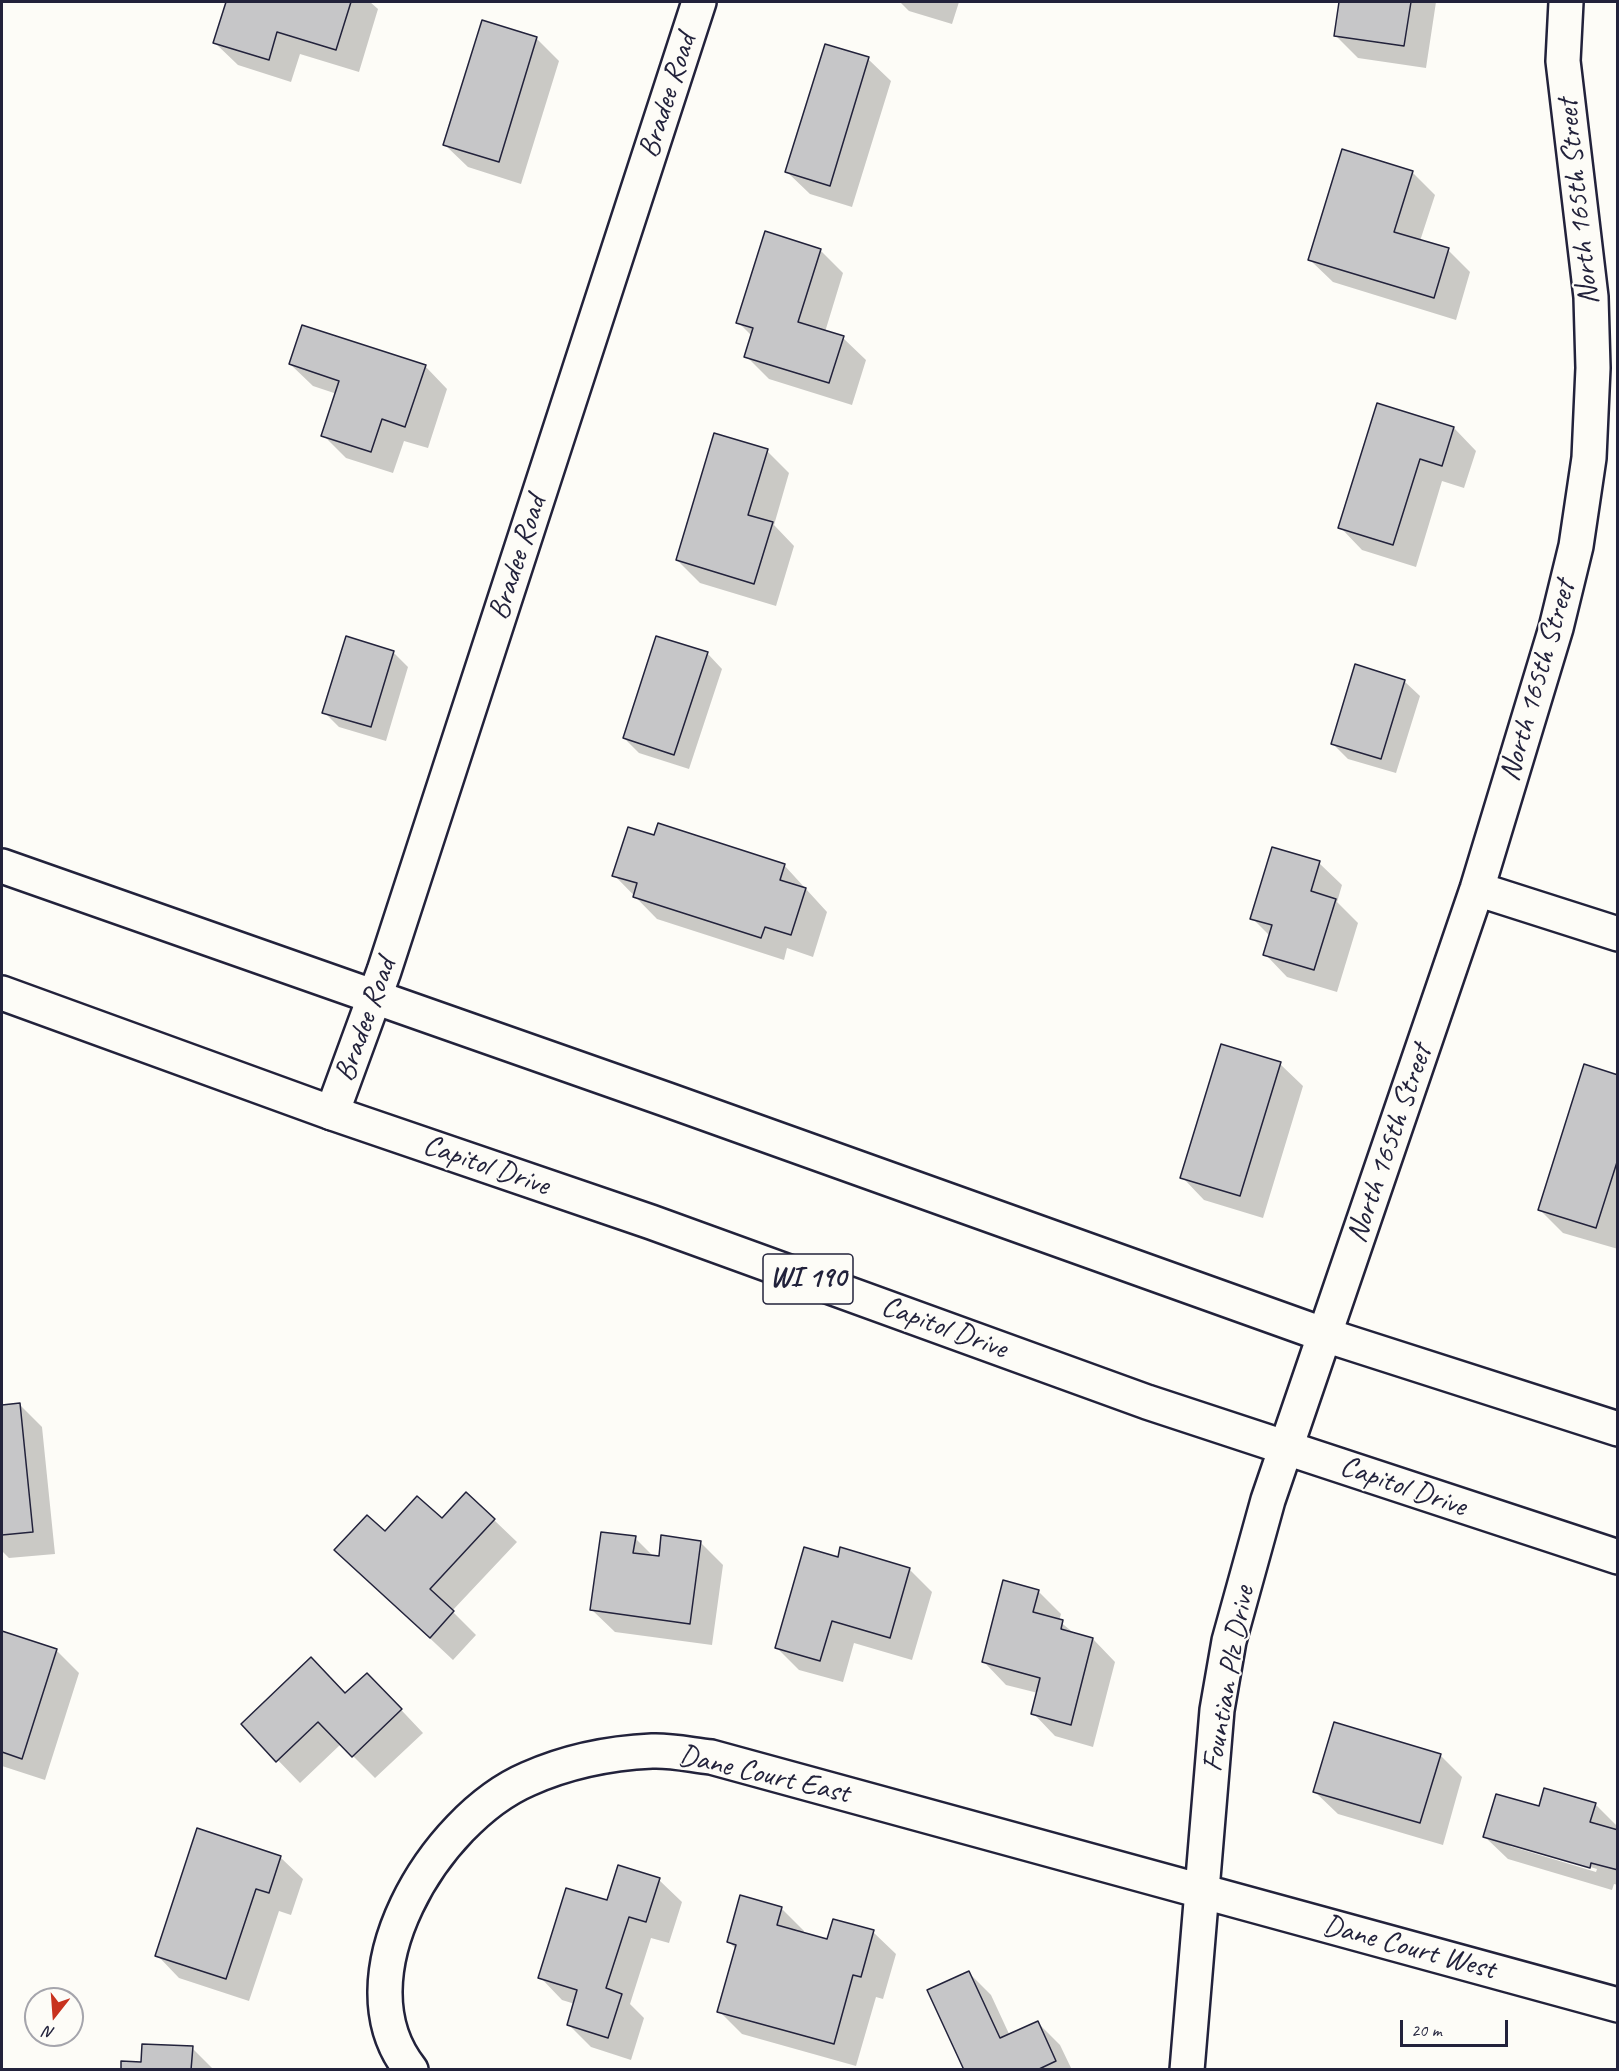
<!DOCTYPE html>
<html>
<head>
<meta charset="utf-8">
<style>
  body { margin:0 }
  #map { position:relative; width:1619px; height:2071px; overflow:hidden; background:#fdfcf7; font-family:Caveat,sans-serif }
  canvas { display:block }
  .frame { position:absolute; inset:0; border:3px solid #22223b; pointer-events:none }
  .north { position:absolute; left:24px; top:1987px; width:60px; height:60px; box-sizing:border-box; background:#fdfcf7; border:2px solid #a5a5ac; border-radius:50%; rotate:197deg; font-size:16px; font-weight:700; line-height:24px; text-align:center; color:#22223b }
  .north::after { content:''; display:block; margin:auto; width:21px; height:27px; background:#c8321e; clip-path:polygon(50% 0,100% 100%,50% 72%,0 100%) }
  .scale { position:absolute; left:1400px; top:2020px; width:108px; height:27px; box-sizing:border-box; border:3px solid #22223b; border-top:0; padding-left:8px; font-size:18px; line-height:21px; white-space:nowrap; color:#22223b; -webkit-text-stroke:4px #fdfcf7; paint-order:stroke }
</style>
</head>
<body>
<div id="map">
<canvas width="1619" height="2071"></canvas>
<div class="frame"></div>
<div class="north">N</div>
<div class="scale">20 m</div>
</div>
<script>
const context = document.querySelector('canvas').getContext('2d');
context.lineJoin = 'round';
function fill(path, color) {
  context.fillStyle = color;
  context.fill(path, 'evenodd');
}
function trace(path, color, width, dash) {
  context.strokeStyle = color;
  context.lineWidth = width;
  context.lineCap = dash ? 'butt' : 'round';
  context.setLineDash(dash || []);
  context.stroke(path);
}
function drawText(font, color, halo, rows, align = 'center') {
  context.font = font + ' Caveat,sans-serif';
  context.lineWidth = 4.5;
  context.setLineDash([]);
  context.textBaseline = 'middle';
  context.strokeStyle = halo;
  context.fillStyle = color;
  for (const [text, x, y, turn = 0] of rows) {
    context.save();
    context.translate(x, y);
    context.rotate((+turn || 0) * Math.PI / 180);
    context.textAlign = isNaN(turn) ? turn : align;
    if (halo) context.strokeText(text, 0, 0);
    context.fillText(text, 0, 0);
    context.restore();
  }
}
const shadow = new Path2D(`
  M228 2H370L378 9 359 72 300 54 291 82 238 65 215 43Z
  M900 2H959L952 24 909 11Z
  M1340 2H1436L1426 68 1358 58 1335 35Z
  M536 38 559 61 521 184 468 167 445 145Z
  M868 59 891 81 852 207 810 194 787 172Z
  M1412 172 1435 195 1420 241 1448 250 1470 272 1456 320 1333 282 1310 260Z
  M820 250 843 273 825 332 843 338 866 360 852 405 769 379 746 356 752 336 738 322Z
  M290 364 425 366 447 389 428 448 404 441 393 473 346 458 323 435 337 394 313 386Z
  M1454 428 1476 451 1464 488 1442 481 1416 567 1362 550 1340 527Z
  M767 451 789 473 774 525 794 546 776 606 700 583 677 560Z
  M393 652 408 667 386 741 339 727 324 712Z
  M707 653 722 669 689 769 639 753 624 738Z
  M1404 681 1420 696 1396 773 1348 759 1333 744Z
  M1319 863 1342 885 1337 902 1358 923 1337 992 1287 977 1265 954 1270 936 1252 918Z
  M784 865 827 912 813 957 787 948 784 960 657 919 614 875Z
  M1280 1064 1303 1086 1263 1218 1204 1200 1182 1177Z
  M1618 1077V1249L1563 1233 1540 1210Z
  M19 1404 42 1427 55 1554 9 1558 2 1551V1406Z
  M442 1520H494L517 1542 452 1611 476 1635 453 1660 336 1550 385 1533Z
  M635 1538 654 1557 660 1558 700 1542 723 1565 712 1645 615 1632 592 1610Z
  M839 1558 909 1569 932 1592 912 1660 854 1643 843 1682 799 1670 776 1647Z
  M1038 1591 1061 1614 1059 1621 1075 1634 1093 1639 1115 1662 1093 1747 1055 1736 1033 1713 1038 1693 1006 1685 984 1662Z
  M2 1633 57 1651 79 1673 45 1780 2 1766Z
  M346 1695 389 1697 423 1733 375 1778 341 1744 300 1783 243 1724Z
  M1440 1755 1462 1777 1443 1845 1338 1814 1315 1792Z
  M1595 1804 1618 1827V1885L1614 1884 1612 1890 1508 1859 1485 1837 1540 1808ZM1510 1843 1597 1869 1596 1872 1510 1846Z
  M280 1857 303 1879 291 1915 279 1911 249 2001 179 1978 157 1955Z
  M659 1880 682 1902 669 1943 651 1938 630 2004 644 2018 631 2060 591 2047 568 2024 575 2004 562 2000 540 1977 608 1902Z
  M781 1908 804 1931 803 1934 828 1941 873 1932 896 1954 883 1999 876 1997 856 2066 742 2034 719 2011 736 1949 729 1942Z
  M969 1973 991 1995 1010 2036 1038 2023 1060 2045 1072 2070H965Z
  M192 2048 214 2070H122L142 2064Z`);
const building = new Path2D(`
  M226 2H351L336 50 277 32 269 60 213 43Z
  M1339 2H1411L1404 46 1334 36Z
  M482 20 537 37 499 162 443 145Z
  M825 44 869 57 830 186 785 172Z
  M1342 149 1413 171 1394 232 1449 248 1434 298 1308 260Z
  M765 231 821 249 798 322 844 336 829 383 744 357 753 328 736 323Z
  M302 325 426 365 405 427 382 419 371 452 321 436 339 381 289 364Z
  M1377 403 1454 427 1442 466 1420 459 1393 545 1338 528Z
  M714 433 768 449 748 515 773 522 754 584 676 560Z
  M346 636 394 651 371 727 322 713Z
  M656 636 708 652 674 755 623 738Z
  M1355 664 1405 680 1381 759 1331 744Z
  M658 823 785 864 780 880 806 888 791 935 765 927 761 938 633 897 637 883 612 876 628 827 654 835Z
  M1272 847 1320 861 1311 891 1336 899 1314 970 1263 955 1272 925 1250 919Z
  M1221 1044 1281 1062 1240 1196 1180 1178Z
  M1584 1064 1618 1075V1159L1596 1228 1538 1210Z
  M20 1403 33 1532 2 1535V1405Z
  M466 1492 495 1519 430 1589 454 1611 430 1638 334 1550 367 1515 385 1531 417 1496 442 1518Z
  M601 1532 636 1536 633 1553 659 1556 661 1535 701 1541 690 1624 590 1610Z
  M804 1547 838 1557 840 1547 910 1568 890 1638 832 1621 820 1661 775 1648Z
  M1003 1580 1039 1590 1033 1612 1063 1620 1061 1629 1093 1638 1071 1725 1031 1714 1040 1678 982 1662Z
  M2 1631 57 1649 22 1759 2 1752Z
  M311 1657 345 1693 367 1673 402 1709 352 1757 318 1722 276 1762 241 1724Z
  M1334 1722 1441 1754 1420 1823 1313 1792Z
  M1544 1788 1596 1803 1590 1822 1618 1830V1870L1591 1863 1590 1868 1483 1837 1496 1794 1539 1806Z
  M197 1828 281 1856 269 1893 256 1889 226 1979 155 1956Z
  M618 1865 660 1878 646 1922 629 1917 606 1988 622 1994 608 2038 567 2025 577 1990 538 1978 566 1888 607 1900Z
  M740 1895 782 1907 777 1925 827 1939 833 1919 874 1930 861 1977 853 1975 834 2044 717 2012 736 1945 727 1942Z
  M969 1971 1000 2038 1038 2021 1056 2061 1037 2070H964L927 1990Z
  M142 2044 193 2046 191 2070H121V2061L141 2062Z`);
const street = new Path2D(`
  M1477 889 1618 934
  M332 1113 384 971 699 2
  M411 2070C337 1978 435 1819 528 1779 566 1762 610 1753 652 1751 671 1750 692 1755 711 1757L1618 2005
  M1187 2070 1217 1710 1229 1641 1268 1500 1477 889 1556 628 1576 546 1589 458 1593 368 1591 297 1563 61 1566 2`);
const primary = new Path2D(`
  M2 866 668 1100 1325 1335 1618 1429
  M2 993 332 1113 651 1222 1147 1402 1618 1557`);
const shields = [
  [808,1279,90]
];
const shieldNames = [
  ["WI 190",808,1279]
];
const streetNames = [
  ["Bradee Road",668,96,-72],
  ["North 165th Street",1579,202,-96],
  ["Bradee Road",518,558,-72],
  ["North 165th Street",1538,681,-74],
  ["Bradee Road",366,1020,-70],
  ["North 165th Street",1390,1144,-71],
  ["Capitol Drive",486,1166,19],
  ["Capitol Drive",944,1328,20],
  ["Capitol Drive",1403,1487,19],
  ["Fountian Plz Drive",1229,1679,-80],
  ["Dane Court East",764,1775,13],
  ["Dane Court West",1409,1948,15]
];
fill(shadow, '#0003');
fill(building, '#c6c6c8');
trace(building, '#22223b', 1.5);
trace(street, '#22223b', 38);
trace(primary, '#22223b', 38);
trace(street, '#fdfcf7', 33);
trace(primary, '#fdfcf7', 33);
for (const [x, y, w] of shields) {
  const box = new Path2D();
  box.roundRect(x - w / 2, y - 25, w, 50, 4.5);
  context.fillStyle = '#fdfcf7';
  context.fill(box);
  trace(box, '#22223b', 1.5);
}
drawText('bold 28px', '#22223b', null, shieldNames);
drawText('30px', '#22223b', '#fdfcf7', streetNames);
</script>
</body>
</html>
